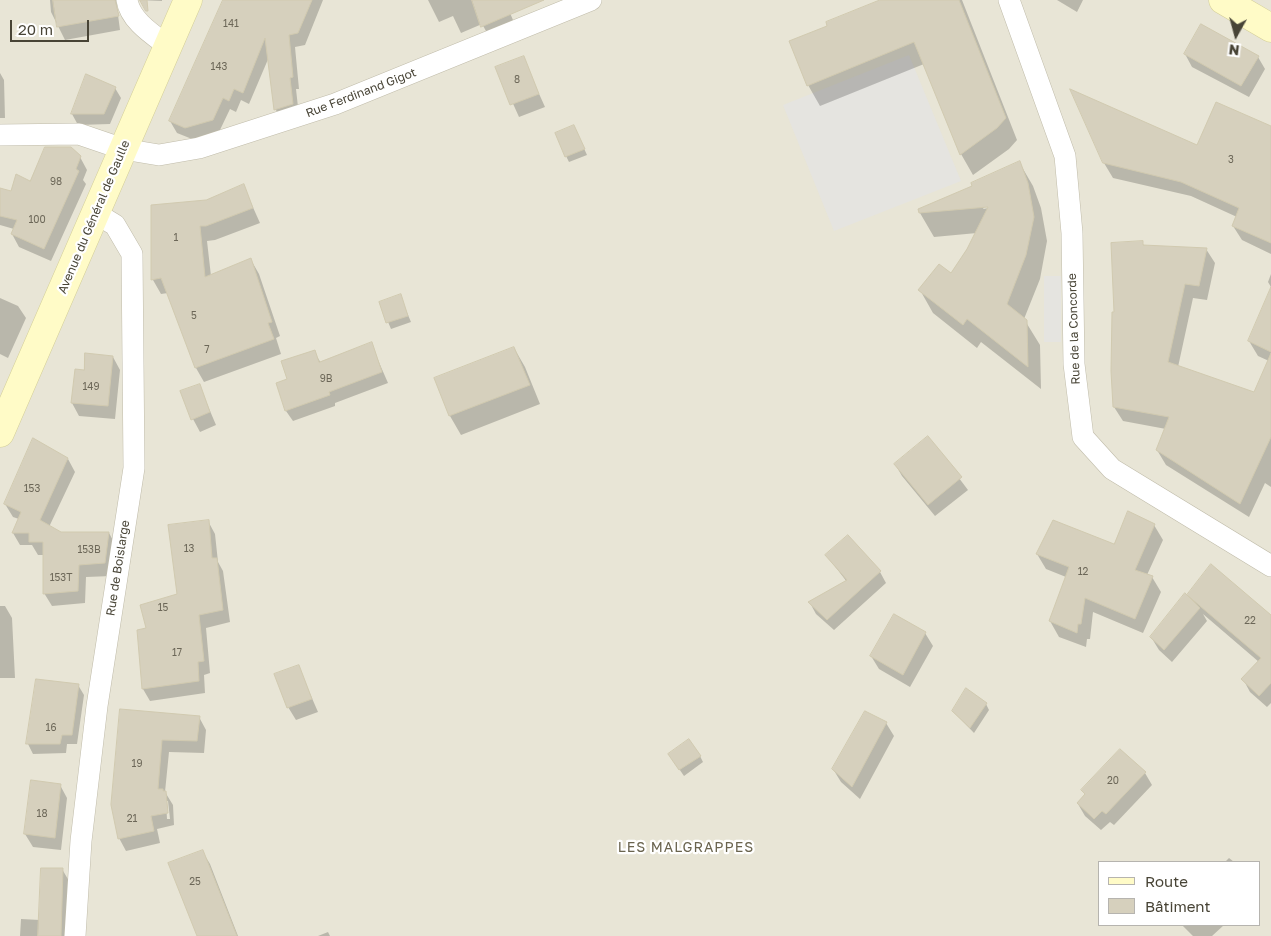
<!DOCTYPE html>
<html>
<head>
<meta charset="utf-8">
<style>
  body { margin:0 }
  #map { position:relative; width:1271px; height:936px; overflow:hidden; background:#f4f2e8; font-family:"Golos Text",sans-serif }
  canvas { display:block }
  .legend { position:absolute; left:1098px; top:861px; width:162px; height:65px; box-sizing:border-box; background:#fff; border:1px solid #b6b4af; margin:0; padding:6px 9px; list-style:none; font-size:15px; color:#484436 }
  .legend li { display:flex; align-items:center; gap:10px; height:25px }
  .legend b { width:25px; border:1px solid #b6b4af }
  .north { position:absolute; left:1211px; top:10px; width:50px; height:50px; -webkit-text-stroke:4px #fff; paint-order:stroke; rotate:187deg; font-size:14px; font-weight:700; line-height:20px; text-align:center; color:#484436 }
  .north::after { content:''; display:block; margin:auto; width:18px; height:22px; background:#484436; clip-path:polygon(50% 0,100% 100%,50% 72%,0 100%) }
  .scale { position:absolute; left:10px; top:20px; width:79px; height:22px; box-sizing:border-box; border:2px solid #484436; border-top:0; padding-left:6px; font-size:15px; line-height:18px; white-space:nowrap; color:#484436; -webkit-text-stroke:4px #fff; paint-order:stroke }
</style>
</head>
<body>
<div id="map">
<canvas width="1271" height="936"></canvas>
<ul class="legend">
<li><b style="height:6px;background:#fffbc7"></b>Route</li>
<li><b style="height:14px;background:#d6d0bd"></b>Bâtiment</li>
</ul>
<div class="north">N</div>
<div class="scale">20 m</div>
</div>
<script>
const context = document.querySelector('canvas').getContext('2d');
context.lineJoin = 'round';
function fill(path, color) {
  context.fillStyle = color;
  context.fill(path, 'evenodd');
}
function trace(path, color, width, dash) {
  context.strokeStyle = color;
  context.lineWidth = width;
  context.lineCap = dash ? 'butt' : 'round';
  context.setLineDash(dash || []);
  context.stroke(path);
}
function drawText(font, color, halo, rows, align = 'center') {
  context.font = font + ' "Golos Text",sans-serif';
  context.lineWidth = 4.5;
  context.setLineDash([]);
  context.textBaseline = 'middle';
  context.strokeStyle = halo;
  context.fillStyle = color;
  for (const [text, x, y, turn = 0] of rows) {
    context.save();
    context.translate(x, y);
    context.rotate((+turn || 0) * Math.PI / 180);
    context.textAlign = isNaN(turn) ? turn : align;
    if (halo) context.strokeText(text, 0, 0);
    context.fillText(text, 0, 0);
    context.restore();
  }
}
const residential = new Path2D(`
  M0 0H1271V936H0ZM1100 862H1260V925H1100Z`);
const parking = new Path2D(`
  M909 55 961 181 834 231 783 105Z
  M1044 276H1061V342H1044Z`);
const shadow = new Path2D(`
  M50 0H116L120 30 65 40 51 12Z
  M138 0H162V1Z
  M224 0H323L305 45 295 47 299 89H296L299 116 282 122 276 110 269 57 249 104 241 100 236 112 230 109 219 132 192 139 177 133 170 121Z
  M428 0H539L510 13 516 27 490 38 482 24 461 33 453 16 439 22Z
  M885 0H962L1017 140 1009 149 973 175 961 154 924 64 820 106 808 85 829 26Z
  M1057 0H1083L1077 12Z
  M1185 54 1258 57 1265 69 1249 97 1192 67Z
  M523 58 545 107 519 117 497 68Z
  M0 73 4 80 5 118H0Z
  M87 76 115 88 121 98 110 124 78 125 72 114Z
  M1271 128V254L1242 240 1233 226 1237 217 1191 196 1113 178 1104 163 1198 147Z
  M577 133 587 155 569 162 566 156Z
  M80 157 87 170 83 180 86 184 51 261 19 247 12 234 14 229 0 225V189L12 192Z
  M1019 162 1033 186 1041 208 1047 241 1040 279 1024 319 1040 345 1041 389 981 342 977 348 933 313 920 290 951 275 977 233 934 237 920 213ZM985 206 995 207 983 209Z
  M243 185 260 223 215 240 207 241 211 276 251 260 259 274 280 336 276 338 281 354 204 382 196 368 168 293 161 294 153 280 152 206 206 202Z
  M1142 242 1144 246 1206 249 1215 263 1207 300 1193 298 1178 367 1255 394 1269 361 1258 356 1249 341 1271 290V487L1265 483 1249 517 1166 465 1157 450 1166 429 1123 421 1114 407 1115 313Z
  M1271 274V287L1268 282Z
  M400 296 411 322 391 329 380 303Z
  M0 298 18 306 26 318 8 358 0 354Z
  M371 344 388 383 335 403V406L293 421 286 411 278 384 289 380 314 352 321 363Z
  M514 348 525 367 540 404 461 435 450 416 436 379Z
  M113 357 120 370 115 419 79 416 72 403 85 371Z
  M199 385 216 425 200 432 193 419Z
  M928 437 968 490 935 516 902 476 895 464Z
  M68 459 75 472 49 527 61 534 109 533 116 546 112 576 86 577 85 603 52 606 44 593V555H38L32 545H20L13 533 19 519 13 517 5 504Z
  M208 521 215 534 218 562 223 571 230 622 206 628 210 673 204 675 205 693 150 701 143 689 138 631 147 629 179 595Z
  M1154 525 1163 540 1147 575 1152 577 1161 592 1143 633 1093 612 1090 639H1087L1086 647 1059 637 1050 621 1066 577 1046 569 1037 554 1114 545Z
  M827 556 880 572 886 583 834 630 816 614 810 603 847 582Z
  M1188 595 1271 616V703L1267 707 1250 692 1243 679 1259 662 1203 614 1207 621 1172 662 1159 650 1151 637 1191 600Z
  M0 606H5L12 618 15 678H0Z
  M925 633 933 646 910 687 879 669 871 656Z
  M298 666 318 712 296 720 288 707Z
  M78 685 84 695 77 744H67L66 753 33 754 28 744Z
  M986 704 989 710 974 733 953 711Z
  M122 711 199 717 206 730 204 753 169 752 165 792 173 805 174 825 157 829 160 843 126 851 119 838ZM166 801H168L170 819H167Z
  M886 723 894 736 860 799 841 782 833 769Z
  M700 756 703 762 684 776 673 760Z
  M1145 773 1152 785 1114 825 1110 822 1101 830 1085 816 1078 804 1085 795 1083 791Z
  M60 785 67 798 61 850 33 847 25 834Z
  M202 851 210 864 238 936H199Z
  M1229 858 1234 862H1225Z
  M62 869 69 881 66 936H20L21 919 40 920Z
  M1182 925H1224L1212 936H1193Z
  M328 932 330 936H318Z`);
const building = new Path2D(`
  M53 0H115L119 16 57 27Z
  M140 0H147L148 11H146Z
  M223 0H312L298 33 289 35 293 77 290 78 293 104 274 110 265 38 243 93 234 89 229 101 223 98 213 120 185 128 169 121Z
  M472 0H544L481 27Z
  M880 0H959L1006 118 997 128 960 155 914 42 807 86 789 41 827 26 826 22Z
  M1201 24 1259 56 1241 86 1184 54Z
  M524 56 539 94 510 105 495 67Z
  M86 74 116 87 104 114H71Z
  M1070 89 1197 145 1216 102 1271 126V243L1232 226 1239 208 1181 182 1103 163Z
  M574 125 585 149 565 157 555 133Z
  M45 147H71L81 156 76 169 79 171 44 249 11 234 17 220 0 216V188L11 191 16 174 30 181Z
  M1020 161 1028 183 1034 217 1026 255 1007 304 1027 320 1028 367 967 319 963 325 918 290 939 264 951 273 967 249 988 207 919 213 918 209 972 186 971 183Z
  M244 184 253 208 206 226H200L205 277 251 258 272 322 268 323 274 339 195 368 161 278 151 280V205L206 200Z
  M1143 241V245L1207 248 1199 286 1185 284 1168 362 1254 392 1271 353V437L1240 504 1156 450 1169 417 1113 407 1111 371 1112 312H1114L1111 243Z
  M1271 287V352L1248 341Z
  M401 294 408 316 386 323 379 302Z
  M372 342 382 372 329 392 330 395 285 411 276 383 287 379 281 361 315 350 319 362Z
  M514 347 530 385 449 416 434 378Z
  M85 353 113 356 108 406 71 403 75 369 84 370Z
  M200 384 210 412 191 420 180 391Z
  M928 436 962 477 928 505 894 464Z
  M33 438 68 458 40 520 61 532H109L105 563 79 565 78 591 43 594V542H29V533H12L21 512 4 504Z
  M1128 511 1155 524 1135 570 1153 576 1135 619 1085 598 1081 624H1078L1077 633 1049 621 1069 567 1036 554 1053 520 1114 544Z
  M209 520 212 558H217L223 610 199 615 204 661 198 662 199 681 142 689 137 630 146 628 140 605 177 594 168 525Z
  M848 535 881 571 827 620 808 602 847 580 825 555Z
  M1211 564 1271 615V683L1259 696 1241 679 1261 658 1187 595Z
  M1185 593 1200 608 1164 650 1150 637Z
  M894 614 926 632 903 675 870 656Z
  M299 665 312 699 287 708 274 674Z
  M36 679 79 684 72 735H62L60 744H26Z
  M966 688 987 703 970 728 952 711Z
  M120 709 200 716 197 741 162 740 158 789H163V791H166L168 813 151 816 154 831 118 839 111 805Z
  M865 711 887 722 852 787 832 769Z
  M689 739 701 756 679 770 668 754Z
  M1120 749 1146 772 1106 814 1102 811 1094 819 1077 803 1085 794 1081 790Z
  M31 780 61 784 55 838 24 834Z
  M203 850 237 936H197L168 863Z
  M41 868H63L61 936H38Z`);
const minor = new Path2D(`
  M127 0C130 20 152 34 168 46
  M1009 0 1065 156 1072 233 1074 364 1083 437 1112 469 1271 566
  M0 135 79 134 123 149 159 155 199 148 335 104 591 0
  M75 936 81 841 97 706 134 468 132 254 115 225 97 214`);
const secondary = new Path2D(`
  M1223 0 1271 28
  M0 433 188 0`);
const numberNames = [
  ["141",231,24],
  ["143",219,67],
  ["8",517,80],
  ["3",1231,160],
  ["98",56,182],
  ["100",37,220],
  ["1",176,238],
  ["5",194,316],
  ["7",207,350],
  ["9B",326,379],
  ["149",91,387],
  ["153",32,489],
  ["13",189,549],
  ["153B",89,550],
  ["12",1083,572],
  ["153T",61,578],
  ["15",163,608],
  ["22",1250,621],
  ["17",177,653],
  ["16",51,728],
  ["19",137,764],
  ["20",1113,781],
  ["18",42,814],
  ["21",132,819],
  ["25",195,882]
];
const streetNames = [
  ["Rue Ferdinand Gigot",361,93,-21],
  ["Avenue du Général de Gaulle",94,217,-67],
  ["Rue de la Concorde",1074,329,-92],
  ["Rue de Boislarge",118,568,-81]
];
const neighbourhoodNames = [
  ["LES MALGRAPPES",686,848]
];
fill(residential, '#e8e5d6');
fill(parking, '#e5e4e0');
fill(shadow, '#0003');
fill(building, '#d6d0bd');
trace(building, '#d1cab0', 1);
trace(minor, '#c0bcaa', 22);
trace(secondary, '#d4cf98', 29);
trace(minor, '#fff', 21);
trace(secondary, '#fffbc7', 28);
drawText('10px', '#6c6758', null, numberNames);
drawText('12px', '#484436', '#fff', streetNames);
context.letterSpacing = '1px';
drawText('14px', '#6a644e', '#fff', neighbourhoodNames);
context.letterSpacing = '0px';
</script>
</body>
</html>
